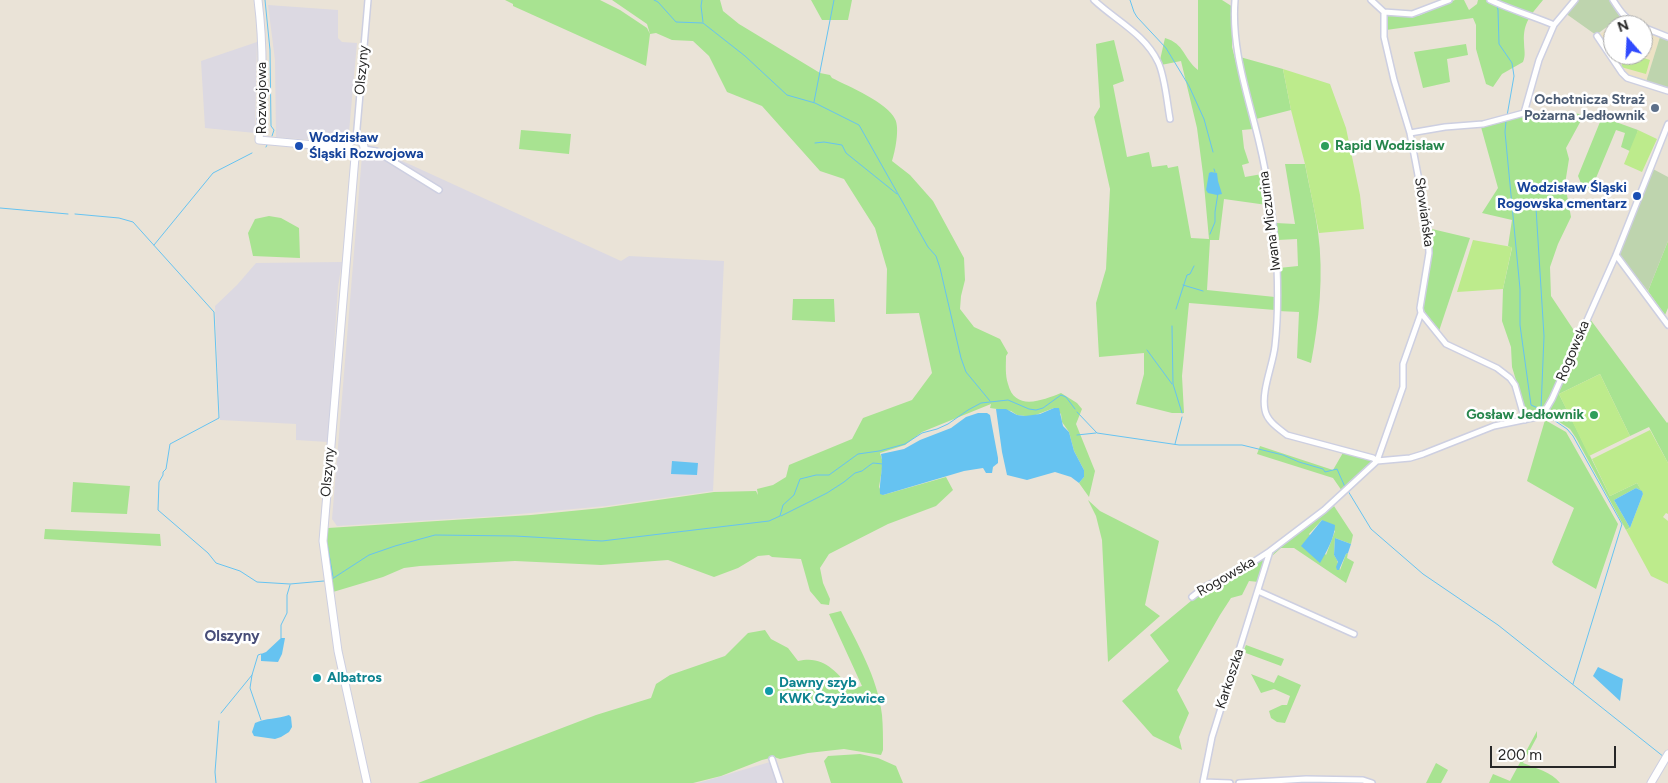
<!DOCTYPE html>
<html>
<head>
<meta charset="utf-8">
<style>
  body { margin:0 }
  #map { position:relative; width:1668px; height:783px; overflow:hidden; background:#eae3d7; font-family:Figtree,sans-serif }
  canvas { display:block }
  .north { position:absolute; left:1603px; top:15px; width:50px; height:50px; box-sizing:border-box; background:#fff; border:1px solid #a9a9a9; border-radius:50%; rotate:341deg; font-size:14px; font-weight:700; line-height:20px; text-align:center; color:#272727 }
  .north::after { content:''; display:block; margin:auto; width:18px; height:22px; background:#304afe; clip-path:polygon(50% 0,100% 100%,50% 72%,0 100%) }
  .scale { position:absolute; left:1490px; top:746px; width:126px; height:22px; box-sizing:border-box; border:2px solid #272727; border-top:0; padding-left:6px; font-size:15px; line-height:18px; white-space:nowrap; color:#272727; -webkit-text-stroke:4px #fff; paint-order:stroke }
</style>
</head>
<body>
<div id="map">
<canvas width="1668" height="783"></canvas>
<div class="north">N</div>
<div class="scale">200 m</div>
</div>
<script>
const context = document.querySelector('canvas').getContext('2d');
context.lineJoin = 'round';
function fill(path, color) {
  context.fillStyle = color;
  context.fill(path, 'evenodd');
}
function trace(path, color, width, dash) {
  context.strokeStyle = color;
  context.lineWidth = width;
  context.lineCap = dash ? 'butt' : 'round';
  context.setLineDash(dash || []);
  context.stroke(path);
}
function drawText(font, color, halo, rows, align = 'center') {
  context.font = font + ' Figtree,sans-serif';
  context.lineWidth = 5;
  context.setLineDash([]);
  context.textBaseline = 'middle';
  context.strokeStyle = halo;
  context.fillStyle = color;
  for (const [text, x, y, turn = 0] of rows) {
    context.save();
    context.translate(x, y);
    context.rotate((+turn || 0) * Math.PI / 180);
    context.textAlign = isNaN(turn) ? turn : align;
    if (halo) context.strokeText(text, 0, 0);
    context.fillText(text, 0, 0);
    context.restore();
  }
}
const industrial = new Path2D(`
  M268 5 338 10V38L342 42 357 43 349 132H351V143L276 137 275 60Z
  M257 42 255 133 205 128 201 61Z
  M363 143 621 261 629 256 724 261 713 491 606 506 498 516 337 526 332 519Z
  M342 262 338 287 328 442 296 440V424L220 420 215 306 237 285 256 263Z
  M770 762 778 783H698Z`);
const education = new Path2D(`
  M1613 25V55H1643V30L1660 37 1646 82 1628 77 1623 72 1599 35Z`);
const green = new Path2D(`
  M505 0H600L620 10 647 28 650 34 646 66 513 6V4Z
  M612 0H720L723 11 739 24 820 73 830 75 832 78C848 86 888 103 895 119 900 128 895 152 892 161L910 175 933 201 964 258 965 280 961 296 960 309 974 327 1000 339 1008 353 1006 356C1006 365 1005 375 1008 384 1015 412 1043 400 1061 393L1077 403 1082 409 1076 424 1095 471 1089 497 1079 483 1084 477V470L1074 451 1069 432 1062 422 1061 414 1054 408 1033 416H1025L1017 415 1011 411 990 408 991 404 922 432 905 445 880 453 883 463 879 487 883 495 946 477 953 490 936 506 888 524 829 554 820 568 823 583 830 599 829 605 821 604 810 591 801 559 772 557 769 555 758 556 738 568 714 577 668 560 601 565 515 561 420 566 404 568 383 577 333 592 326 544 328 528 531 515 602 508 714 492 756 491 758 495 757 489 773 485 786 477 789 465 852 439 863 418 912 400 932 373 919 313 886 314 887 269 875 228 844 179 820 171 762 106 727 92 709 56 693 41 672 40 656 33 650 34 647 24Z
  M811 0H852L848 20H822Z
  M1198 0H1222L1233 7 1232 47 1253 129 1242 130 1244 148 1249 163 1242 165 1245 177 1262 174 1267 205 1224 199 1219 240H1210L1207 290 1275 297V310L1189 303 1182 376 1184 413H1172L1136 404 1144 374V353L1099 357 1096 303 1106 269 1110 189 1094 117 1100 107 1096 44 1114 40 1124 81 1113 85 1127 157 1149 152 1152 167 1167 165 1168 168 1178 166 1191 238 1209 239 1203 174 1197 128 1181 61 1161 65 1160 60 1165 38C1185 44 1183 58 1198 70Z
  M1455 0H1464L1469 10 1477 4 1478 0H1543C1531 15 1523 22 1524 42 1524 50 1526 55 1523 62L1502 74 1493 87 1486 84 1476 49V25L1473 18 1386 30 1385 14 1418 16Z
  M1466 44 1468 55 1447 59 1450 82 1423 88 1414 52Z
  M1240 57 1283 69 1291 110 1256 119Z
  M1564 111 1584 115 1566 148 1569 159 1565 184 1571 217 1558 244 1550 267 1551 296 1575 332H1578L1545 409 1536 415 1529 416 1526 413 1512 367 1511 347 1502 321 1503 289 1512 248 1508 246 1512 220 1482 213 1498 188 1481 127 1529 115Z
  M1602 117 1638 130 1632 152 1621 147 1625 133 1616 130 1591 190 1583 188 1578 176Z
  M521 130 571 134 569 154 519 149Z
  M1285 164H1305C1309 186 1315 209 1318 232 1324 275 1319 321 1311 363L1297 358 1299 312 1278 311 1280 284 1279 268 1298 266 1297 239 1278 240 1276 223 1295 224Z
  M269 216 281 218 299 228 300 258 253 256 248 233 255 219Z
  M1432 229 1470 238 1439 331C1435 322 1425 317 1423 307L1432 253Z
  M1668 241V308L1665 315 1648 291Z
  M793 299H834L835 322 792 320Z
  M1590 319 1667 423 1668 422V463L1649 427 1630 436 1600 374 1559 394 1610 496 1637 483 1642 491 1636 488 1614 500 1630 528 1626 530 1576 438 1570 429 1547 414Z
  M1545 420 1566 432 1618 524 1596 589 1554 565 1552 562 1574 508 1527 481Z
  M1260 446 1333 470 1344 451 1374 461 1342 491 1333 478 1257 454Z
  M73 482 130 486 127 514 71 512Z
  M1088 500 1100 511 1159 541 1145 605 1160 616 1108 662 1102 540 1096 516Z
  M1334 506 1353 535 1351 544 1335 538 1334 555 1337 560 1340 570 1346 554 1348 553 1347 558 1354 562 1346 583 1294 548H1281L1272 556 1275 551ZM1322 520 1335 531 1326 555 1309 534Z
  M45 529 160 534 161 546 44 539Z
  M1266 558 1259 582 1249 581 1242 595 1231 598 1220 615 1177 690 1189 713 1179 737 1182 750 1153 736 1122 701 1169 661 1150 635 1203 591Z
  M841 611C857 643 878 678 882 715 883 726 883 738 883 750L881 755 844 749 808 753 780 759 774 757 762 760 721 776 693 783H418L596 715 651 698 656 684 670 675 725 656 748 633 765 630 771 639 788 648 798 661C824 655 835 671 852 689L862 686 829 614Z
  M1246 645 1284 659 1281 666 1243 652Z
  M1251 674 1274 683 1278 675 1301 685 1285 723 1277 722 1271 718 1269 711 1282 705H1287L1290 696 1274 689 1261 693Z
  M1537 731V737L1523 763C1535 768 1552 772 1560 783H1489L1493 774 1510 781Z
  M860 754 878 758 896 766 903 783H831L824 761 828 756Z
  M1436 763 1448 770 1441 783H1426Z`);
const cemetery = new Path2D(`
  M1578 0H1609L1620 17 1596 35 1565 13Z
  M1660 37 1668 40V89L1646 82Z
  M1653 169 1668 177V241L1648 291 1619 255Z`);
const pitch = new Path2D(`
  M1625 55H1634L1650 60 1646 74 1621 67Z
  M1283 69 1330 84 1346 128 1360 195 1364 229 1319 233 1305 164 1291 110Z
  M1638 130 1657 139 1642 172 1624 164Z
  M1473 240 1512 247 1503 289 1457 292Z
  M1600 374 1630 436 1589 456 1559 394Z
  M1650 430 1668 463V514L1666 513 1663 517 1668 521V584L1651 576 1626 530 1630 528 1643 494 1637 483 1610 496 1592 459Z`);
const water = new Path2D(`
  M1211 172 1217 173 1218 181 1222 194 1217 195 1208 193 1206 190 1209 173Z
  M1054 408H1059L1063 426 1069 432 1074 451 1084 470V477L1079 483 1071 477 1055 472 1027 480 1007 475 1002 452 996 409H1006L1017 415 1025 416 1040 414Z
  M978 413H987L990 415 998 458V463L993 467 992 473H986L983 468 964 471 883 495 880 494C879 480 884 467 881 454L904 449 920 440 951 428 966 417Z
  M672 461 698 463 697 475 671 474Z
  M1636 488 1642 491 1643 494 1630 528 1614 500Z
  M1322 520 1335 525C1335 537 1326 553 1320 563L1301 546Z
  M1335 538 1351 544 1348 553 1346 554 1339 570H1337L1336 567 1338 562 1334 555Z
  M281 638H285L282 654 278 662 261 661V654L266 652Z
  M1598 667 1623 679 1620 701 1593 676Z
  M289 715 291 717 292 727 289 732 281 737 275 739 254 736 252 732 255 723C265 718 278 719 289 715Z`);
const stream = new Path2D(`
  M265 0 270 50 271 126 274 130 272 136
  M654 0 658 2 676 22 703 23 745 56 787 95 815 103 859 125 928 247 936 256 940 268 961 358 966 372 990 401
  M702 0 701 6 703 22
  M1130 0 1134 12 1137 17 1166 48 1189 86 1204 119 1213 152
  M1497 6 1498 10 1499 44 1512 63 1514 76 1507 116
  M814 102 834 0
  M1506 121 1505 132 1520 289V325L1531 405 1540 409
  M815 143 824 142 842 145 846 153 897 194
  M266 147 267 145
  M1214 169 1215 172
  M0 208 68 214
  M1536 208 1544 336 1541 409 1542 411
  M75 214 119 218 133 222 214 312 219 418 170 444 166 469 163 472V475L159 482 158 510 208 553 216 563 240 571 257 582 290 584 324 581
  M1210 234 1215 222V212L1218 193
  M154 245 213 173 252 153
  M1183 285 1203 291
  M1176 309 1187 275 1190 274 1194 266
  M1172 326 1173 384 1182 413
  M1147 350 1172 384
  M1077 412 1097 433 1179 445H1242L1283 455 1299 462 1323 469 1325 472 1337 469 1345 487
  M1545 414 1567 429 1573 436 1622 524 1573 684
  M1077 435 1096 433
  M1175 444 1182 417
  M1348 491 1371 529 1423 574 1498 625 1664 757
  M781 516 827 493 844 482 855 473 862 471 870 465 873 463 883 464
  M327 543 333 577
  M332 579 369 555 395 546 435 535 515 536 602 541 769 521 780 516 783 505 794 495 800 479 816 475H829L858 454 879 451 905 444 922 433 937 429 948 424 968 410 981 403 1008 400 1029 409 1036 410 1043 408 1061 395 1066 397 1075 409
  M281 638V625L287 613V595L290 585
  M221 713 252 675
  M261 720 250 688 252 675 258 655 261 654
  M216 783 215 772 219 721`);
const street = new Path2D(`
  M1094 0C1115 20 1145 34 1158 62 1165 76 1167 103 1170 119
  M1235 0C1231 49 1248 95 1259 142 1269 183 1274 224 1277 266 1278 292 1278 320 1275 346 1273 365 1261 391 1265 410 1267 421 1278 428 1287 435L1373 458 1377 461 1410 458 1423 454 1494 426 1542 416 1552 399 1616 255 1668 124
  M1371 0 1384 12
  M1490 0C1511 10 1533 16 1554 25
  M1613 0C1620 11 1626 20 1638 25
  M1384 12V37L1394 80 1410 133 1428 228 1429 253 1420 308 1421 313 1446 344 1497 368 1510 378 1515 385 1525 420
  M1384 12 1412 14 1449 0
  M1643 27 1668 37
  M1597 36 1622 73 1627 78 1668 91
  M1410 133 1445 127 1483 124 1524 113 1539 60 1554 25 1575 0
  M356 140 368 0
  M364 149 376 151 439 190
  M1616 255 1668 325
  M1258 591 1354 634
  M1192 597 1206 586 1247 566 1270 551 1324 510 1377 461 1403 387V364L1421 313
  M772 759 780 783
  M1230 783 1203 782 1212 737 1270 551
  M1239 783 1306 779 1363 780 1372 783`);
const secondary = new Path2D(`
  M258 0C264 47 263 93 259 140L347 148
  M348 148a8 8 0 1 1 16 0a8 8 0 1 1-16 0Z
  M355 157 323 541 338 651 367 783
  M1651 783 1668 754`);
const markers = [
  [1655,108,5,"#5c6f8a"],
  [299,146,5,"#1a4fb4"],
  [1325,146,5,"#2e9e5b"],
  [1637,196,5,"#1a4fb4"],
  [1594,415,5,"#2e9e5b"],
  [317,678,5,"#0f9aa8"],
  [769,691,5,"#0f9aa8"]
];
const streetNames = [
  ["Olszyny",362,70,-85],
  ["Rozwojowa",262,98,-90],
  ["Słowiańska",1424,212,82],
  ["Iwana Miczurina",1270,221,-97],
  ["Rogowska",1573,351,-67],
  ["Olszyny",328,472,-85],
  ["Rogowska",1226,577,-30],
  ["Karkoszka",1230,679,-72]
];
const serviceNames = [
  ["Ochotnicza Straż",1645,100],
  ["Pożarna Jedłownik",1645,116]
];
const transitNames = [
  ["Wodzisław",309,138],
  ["Śląski Rozwojowa",309,154],
  ["Wodzisław Śląski",1627,188,"right"],
  ["Rogowska cmentarz",1627,204,"right"]
];
const leisureNames = [
  ["Rapid Wodzisław",1335,146],
  ["Gosław Jedłownik",1584,415,"right"]
];
const cultureNames = [
  ["Albatros",327,678],
  ["Dawny szyb",779,683],
  ["KWK Czyżowice",779,699]
];
const neighbourhoodNames = [
  ["Olszyny",232,637]
];
fill(industrial, '#dcd9e2');
fill(education, '#ede2c5');
fill(green, '#a8e391');
fill(cemetery, '#bed4ae');
fill(pitch, '#bdeb8c');
fill(water, '#66c3f1');
trace(stream, '#66c3f1', 1);
trace(street, '#cdcfe1', 8);
trace(secondary, '#cdcfe1', 9);
trace(street, '#fff', 5);
trace(secondary, '#fff', 7);
for (const [x, y, r, color] of markers) {
  const dot = new Path2D();
  dot.arc(x, y, r, 0, 2 * Math.PI);
  context.fillStyle = color;
  context.fill(dot);
  trace(dot, '#fff', 2);
}
drawText('14px', '#272727', '#fff', streetNames);
drawText('bold 14px', '#4e5e75', '#fff', serviceNames, 'right');
drawText('bold 14px', '#164399', '#fff', transitNames, 'left');
drawText('bold 14px', '#27864d', '#fff', leisureNames, 'left');
drawText('bold 14px', '#0d838f', '#fff', cultureNames, 'left');
drawText('bold 15px', '#474d78', '#fff', neighbourhoodNames);
</script>
</body>
</html>
